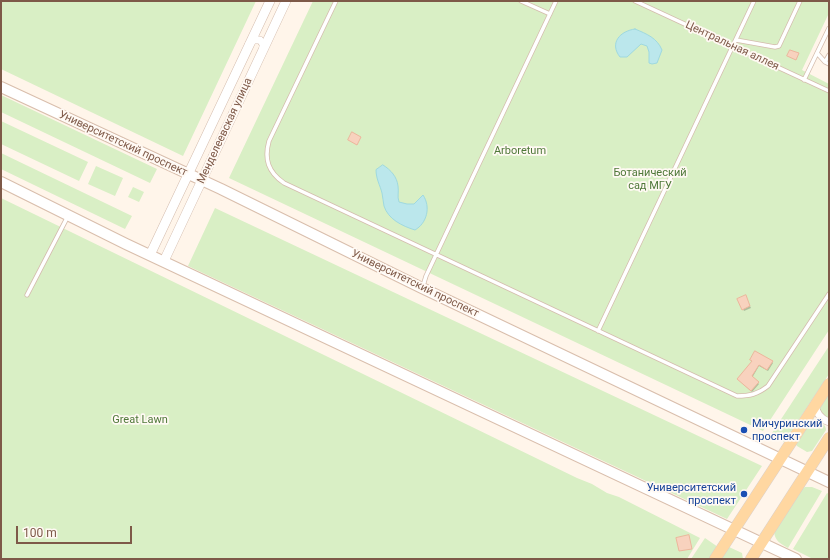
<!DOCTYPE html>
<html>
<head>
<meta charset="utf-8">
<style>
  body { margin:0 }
  #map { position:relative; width:830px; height:560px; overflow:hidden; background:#fff5ea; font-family:Roboto,sans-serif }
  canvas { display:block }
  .frame { position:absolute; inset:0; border:2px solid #7e5948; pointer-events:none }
  .scale { position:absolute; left:16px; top:526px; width:116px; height:18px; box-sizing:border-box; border:2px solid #7e5948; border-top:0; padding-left:5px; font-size:12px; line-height:14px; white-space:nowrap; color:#7e5948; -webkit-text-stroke:3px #fff9f3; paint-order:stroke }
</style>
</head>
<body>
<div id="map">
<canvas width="830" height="560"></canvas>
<div class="frame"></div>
<div class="scale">100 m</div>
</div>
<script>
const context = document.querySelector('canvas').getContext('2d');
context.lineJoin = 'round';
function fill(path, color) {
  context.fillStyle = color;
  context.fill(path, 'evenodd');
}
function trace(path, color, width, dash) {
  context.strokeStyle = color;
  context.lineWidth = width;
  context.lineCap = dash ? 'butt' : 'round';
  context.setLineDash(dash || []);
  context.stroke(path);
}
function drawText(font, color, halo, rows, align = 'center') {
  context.font = font + ' Roboto,sans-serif';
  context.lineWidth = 3.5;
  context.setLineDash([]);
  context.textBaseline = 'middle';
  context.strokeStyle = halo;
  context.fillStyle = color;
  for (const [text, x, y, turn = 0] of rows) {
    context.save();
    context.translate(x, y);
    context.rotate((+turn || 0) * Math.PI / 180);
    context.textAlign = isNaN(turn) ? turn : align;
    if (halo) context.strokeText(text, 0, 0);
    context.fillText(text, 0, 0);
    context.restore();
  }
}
const green = new Path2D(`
  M1 1H256L183 156 1 69Z
  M313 1H829V13L802 70 829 84V330L763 431 229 178Z
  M1 95 157 169 150 183 1 112Z
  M1 121 88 162 79 181 1 144Z
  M1 153 132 216 125 229 1 169Z
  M96 166 123 178 115 196 88 184Z
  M133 187 144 192 139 202 128 197Z
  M1 198 577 478 592 484 607 493 619 497 700 538 687 559H1Z
  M215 208 762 466 727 519 188 266Z
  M829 346V374L784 442 772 433Z
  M829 392V418C824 417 820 413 819 408Z
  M812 419C818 418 826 424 826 430L812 451 807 452 797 446 795 443Z
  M805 487H812L822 491 788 548C781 544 775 541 774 532L802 489Z
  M827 493 829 494V559H813L793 549Z
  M705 538 718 547 710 559H691Z
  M729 547 742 553 743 559H720Z`);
const water = new Path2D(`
  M635 29C647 34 657 38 662 50L657 63 652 64 649 63V52L647 46 641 44 627 57H620C609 43 620 31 635 29Z
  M383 165C391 170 397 177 398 186 399 192 397 196 399 202L407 204H414L423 195C431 207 427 223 415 230 402 226 388 219 384 206 383 202 383 197 382 193 380 185 376 179 376 170Z`);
const shadow = new Path2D(`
  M746 298 751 308 744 311 743 309Z
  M751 360 772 362 773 363 768 371 759 366 752 378 759 384 752 392 738 379 753 362Z`);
const building = new Path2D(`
  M790 50 799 53 796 60 787 56Z
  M352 132 361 137 357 145 348 140Z
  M746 295 750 306 742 310 737 299Z
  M755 351 773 361 767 370 759 365 752 376 759 382 751 391 737 379 752 361 750 360Z
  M689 535 692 549 679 551 676 538Z`);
const service = new Path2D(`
  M336 1 269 141C264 159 268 172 284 183L737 396C750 396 758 394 768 386L829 294
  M521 1 550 14
  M635 1 829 91
  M736 40 775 47 779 46 800 1
  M817 53 825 62 829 64
  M825 62 829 55
  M804 80 829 28
  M423 286 426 276 556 1
  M27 295 68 216
  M598 331 754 1`);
const minor = new Path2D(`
  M249 44 254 40H260L263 44V50
  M815 404C816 414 821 419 829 422`);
const tertiary = new Path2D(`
  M150 255 270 1
  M164 261 286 1`);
const secondary = new Path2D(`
  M1 87 221 189 422 288 829 482
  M1 182 126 244 796 559`);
const primary = new Path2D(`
  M715 559 829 384
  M751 559 829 438`);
const markers = [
  [744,430,4,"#1a4fb4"],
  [744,494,4,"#1a4fb4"]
];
const streetNames = [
  ["Центральная аллея",732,46,25],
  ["Менделеевская улица",225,131,-65],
  ["Университетский проспект",123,144,25],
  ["Университетский проспект",415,284,26]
];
const parkNames = [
  ["Arboretum",520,151],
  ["Ботанический",650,173],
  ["сад МГУ",650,186],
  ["Great Lawn",140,420]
];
const transitNames = [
  ["Мичуринский",752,424],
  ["проспект",752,437],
  ["Университетский",736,488,"right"],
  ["проспект",736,501,"right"]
];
fill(green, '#d9efc5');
fill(water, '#bbe7ec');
trace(water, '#9fd9df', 1);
fill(shadow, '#0003');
fill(building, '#f8d2be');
trace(building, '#edb69c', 1);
trace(service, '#d4bcad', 5);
trace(minor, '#d4bcad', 8);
trace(tertiary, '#d4bcad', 10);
trace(secondary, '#d9beac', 12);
trace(primary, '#dbd1cc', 12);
trace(service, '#fff', 3.5);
trace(minor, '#fff', 7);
trace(tertiary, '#fff', 9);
trace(secondary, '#fff', 10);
trace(primary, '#ffd7a1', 11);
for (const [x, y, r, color] of markers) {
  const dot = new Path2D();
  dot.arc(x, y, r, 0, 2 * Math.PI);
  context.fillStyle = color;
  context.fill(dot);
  trace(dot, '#fff9f3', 1.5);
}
drawText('11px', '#7e5948', '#fff9f3', streetNames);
drawText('11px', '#4f7839', '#fff9f3', parkNames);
drawText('11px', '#164399', '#fff9f3', transitNames, 'left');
</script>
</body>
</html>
